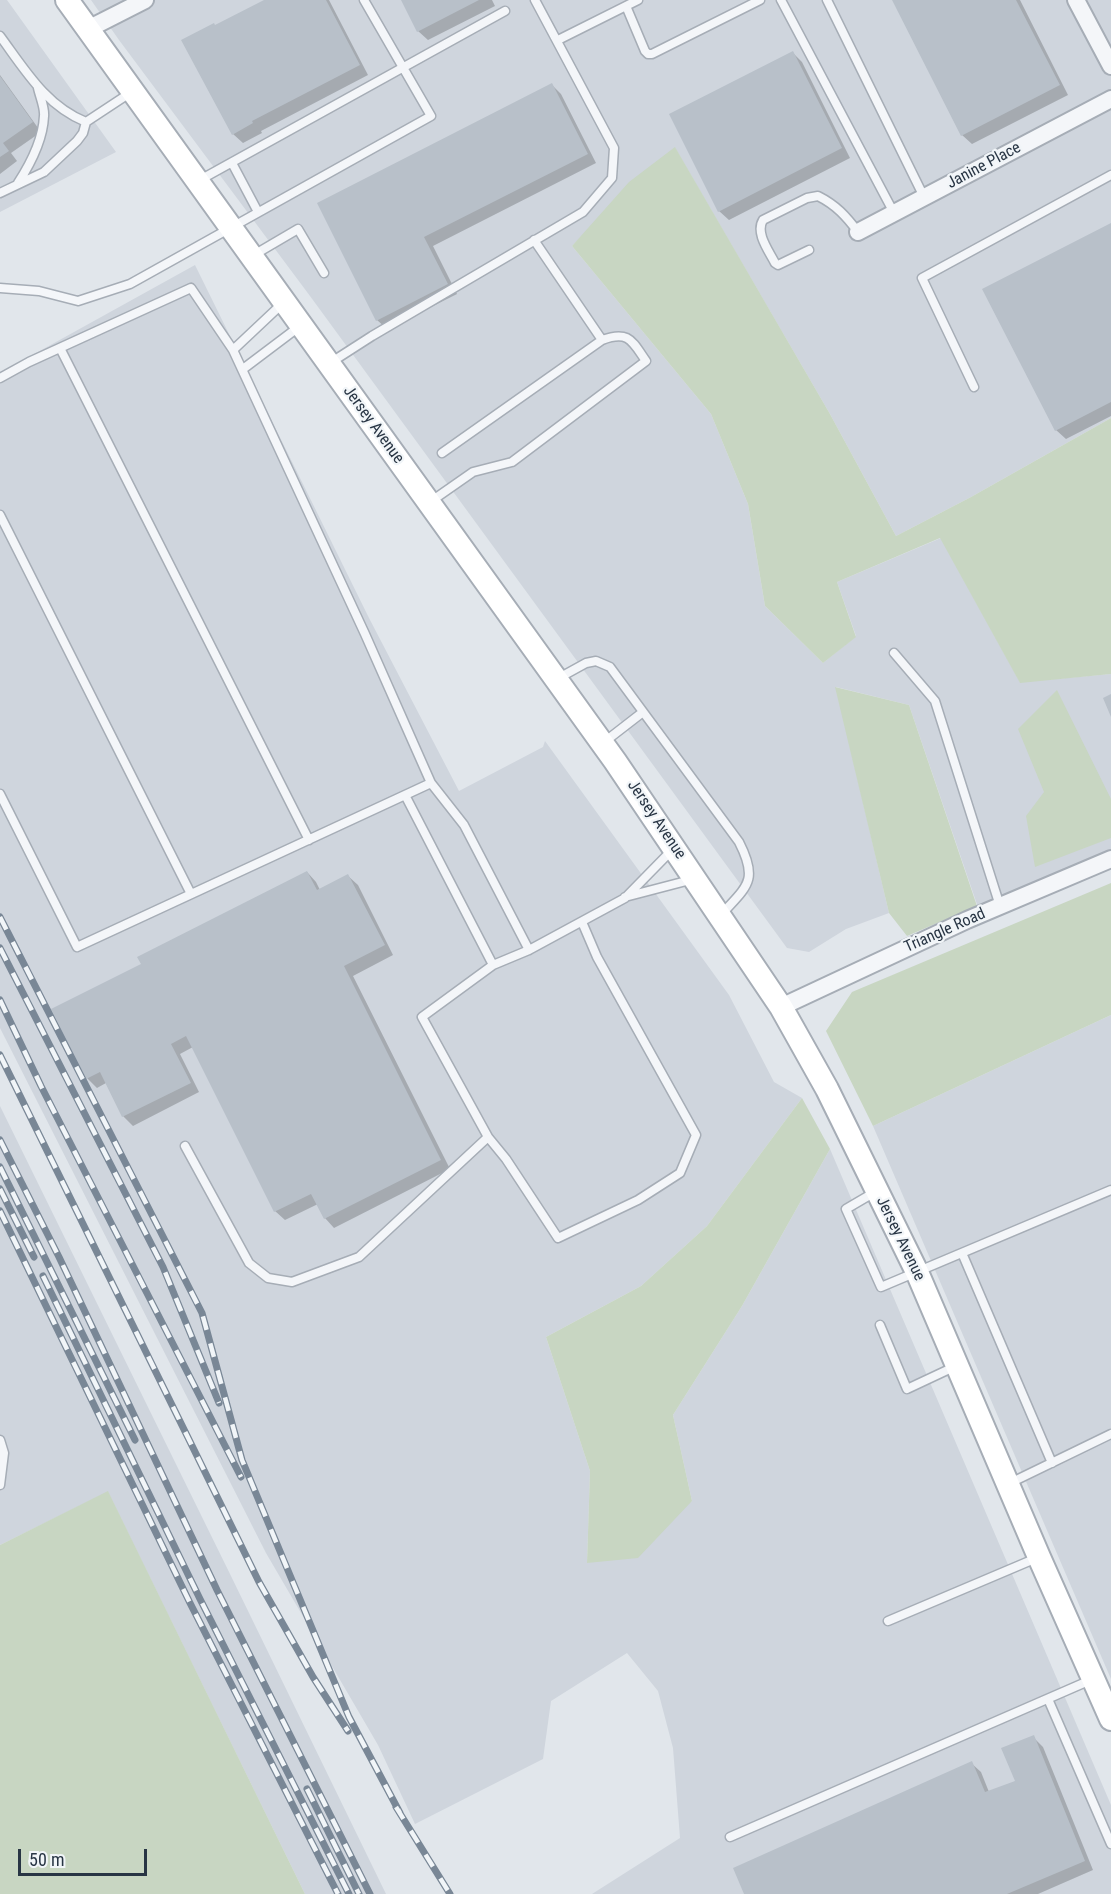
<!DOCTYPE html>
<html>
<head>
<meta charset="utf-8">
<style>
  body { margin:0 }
  #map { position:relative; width:1111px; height:1894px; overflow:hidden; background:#e1e6eb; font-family:"Roboto Condensed",sans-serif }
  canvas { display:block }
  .scale { position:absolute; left:18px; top:1849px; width:129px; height:27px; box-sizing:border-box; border:3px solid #283544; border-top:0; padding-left:8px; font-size:18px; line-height:21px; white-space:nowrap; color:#283544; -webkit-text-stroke:4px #f1f5f8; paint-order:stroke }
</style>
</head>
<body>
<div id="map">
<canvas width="1111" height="1894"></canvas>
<div class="scale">50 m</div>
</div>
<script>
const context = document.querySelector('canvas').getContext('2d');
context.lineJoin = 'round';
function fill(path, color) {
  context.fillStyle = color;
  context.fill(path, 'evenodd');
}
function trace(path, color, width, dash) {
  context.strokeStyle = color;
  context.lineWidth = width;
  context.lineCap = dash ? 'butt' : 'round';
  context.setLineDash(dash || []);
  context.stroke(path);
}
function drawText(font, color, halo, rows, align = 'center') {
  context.font = font + ' "Roboto Condensed",sans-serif';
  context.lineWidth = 4.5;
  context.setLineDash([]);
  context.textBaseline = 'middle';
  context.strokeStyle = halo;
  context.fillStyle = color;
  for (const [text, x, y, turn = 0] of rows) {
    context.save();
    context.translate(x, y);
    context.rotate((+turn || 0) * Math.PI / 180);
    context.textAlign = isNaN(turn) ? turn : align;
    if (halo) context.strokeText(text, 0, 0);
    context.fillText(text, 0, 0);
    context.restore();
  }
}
const built = new Path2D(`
  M0 0H7L116 152 0 212Z
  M91 0H1111V418L971 497 896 536 830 414 675 148 572 246 711 414 748 504 765 606 823 663 856 636 837 582 941 538 1020 682 1111 674V863L983 922 909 705 836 687 889 913 846 929 809 952 787 948 310 296 119 40Z
  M195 265 369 618 459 791 543 747 545 741 729 995 774 1082 802 1098 707 1226 641 1286 546 1337 590 1471 587 1563 692 1501 673 1415 742 1306 830 1149 1111 1805V1894H592L680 1838 673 1748 658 1691 627 1653 551 1701 543 1759 415 1824 378 1745 266 1553 0 1028V373Z
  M1111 1015V1679L873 1126Z
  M0 1106 230 1574 386 1894H305L108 1492 0 1545Z`);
const green = new Path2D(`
  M675 147 830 414 896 536 971 497 1111 418V674L1020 683 940 538 837 582 856 637 823 663 765 606 748 504 711 414 572 246 629 182Z
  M835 687 909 705 977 906 907 936 889 913Z
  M1057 690 1111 799V838L1035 867 1026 816 1044 792 1018 729Z
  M1111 883V1015L873 1126 826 1031 852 992Z
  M802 1098 830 1149 742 1306 673 1415 692 1501 638 1558 587 1563 590 1471 546 1337 641 1286 707 1226Z
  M108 1491 305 1894H0V1545Z`);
const shadow = new Path2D(`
  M268 0H329L368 75 261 131 262 133 243 143 233 134 216 27Z
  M403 0H492L495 6 428 40 418 31Z
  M894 0H1020L1068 95 972 144 962 135Z
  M793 53 802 62 850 158 729 220 719 211Z
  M0 75 41 132 11 153 17 161 0 174Z
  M552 85 561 94 596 163 433 246 457 294 387 329 377 320 319 204Z
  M1111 224V416L1066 439 1056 430Z
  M307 872 316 882 320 890 348 876 358 885 393 955 353 976 450 1169 334 1228 325 1218 318 1204 285 1220 275 1211 193 1047 180 1054 199 1092 133 1126 123 1116 106 1083 97 1088 87 1078 143 965Z
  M1033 1737 1043 1747 1093 1870 1038 1894H746L971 1763 981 1772 989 1792 1017 1781Z`);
const building = new Path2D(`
  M264 0H326L360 65 252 121 253 123 232 135 181 40 214 23 215 25Z
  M401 0H479L417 32Z
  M892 0H1016L1060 85 961 136Z
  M793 51 842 148 718 212 669 114Z
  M0 76 33 122 3 143 9 151 0 157Z
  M552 83 588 154 424 237 448 284 376 321 317 203Z
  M1111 223V402L1055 431 982 289Z
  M1111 694V717L1103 698Z
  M307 871 317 890 348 874 385 945 344 966 441 1160 324 1219 311 1194 274 1212 186 1036 171 1044 191 1083 122 1117 100 1072 86 1079 51 1009 141 964 137 957Z
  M1034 1735 1085 1861 1007 1894H744L733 1868 972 1761 985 1792 1015 1781 1001 1748Z`);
const lane = new Path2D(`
  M781 0 894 213
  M827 0 924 197
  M626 6 645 51 648 54H652L760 0
  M0 36C25 70 46 106 86 122L133 91
  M558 40 638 0
  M232 163 258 212
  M198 181 505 11
  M18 183C31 163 43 140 44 116 45 108 40 97 38 88
  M0 193 44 172 77 141 83 133 86 122
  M534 240 602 340
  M809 250 778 265 775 263C769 251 755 233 763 220L807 198 818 196C836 205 846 216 858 232
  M252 256 298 229 324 273
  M0 288 39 291 78 301 130 284 431 116 364 0
  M60 348 309 840
  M233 350 284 302
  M330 363 372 336 583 212 612 178 614 148 535 0
  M243 369 300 326
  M0 378 29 362 191 288 233 350 365 634 431 783 77 947 0 794
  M974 387 922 278 1111 175
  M430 502 473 472 512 462 646 361C632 341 629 330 602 340L442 453
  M0 515 191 894
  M894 653 935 701 1000 906
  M557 679 586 663 596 661 610 667 739 842C759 881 747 886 721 915
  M603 743 643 712
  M431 783 464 825 529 950
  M405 795 493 965
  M625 897 694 879
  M488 1137 506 1159 558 1238 638 1200 680 1173 696 1135 597 957 582 922
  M185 1146 249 1263 268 1278 292 1282 359 1257 488 1137 422 1017 493 965 529 950 625 898 674 848
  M875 1192 846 1209 881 1287 1111 1190
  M962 1253 1052 1463
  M880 1325 907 1389 956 1366
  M0 1440 4 1453 0 1485
  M1008 1484 1111 1434
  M888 1621 1039 1557
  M1048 1699 1111 1844
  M730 1837 1093 1679`);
const street = new Path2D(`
  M1076 0 1111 66
  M88 29 145 0
  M858 232 1111 99
  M781 1007 967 920 1111 859`);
const secondary = new Path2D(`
  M67 0 615 761 781 1007 827 1089 917 1272 1039 1557 1111 1719`);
const rail = new Path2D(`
  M0 917 202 1313 242 1460 349 1717 400 1813
  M0 948 163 1267 219 1403
  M0 1000 41 1086 241 1477
  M0 1055 259 1582 313 1677 348 1731
  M0 1140 59 1257 217 1590 370 1894
  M0 1167 135 1440
  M0 1189 34 1257
  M0 1211 190 1603 338 1894
  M43 1276 200 1599 349 1894
  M307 1789 359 1894
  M396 1807 450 1894`);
const streetNames = [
  ["Janine Place",984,166,-28],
  ["Jersey Avenue",373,425,54],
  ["Jersey Avenue",656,820,56],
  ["Triangle Road",945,931,-24],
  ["Jersey Avenue",900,1239,64]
];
fill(built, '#cfd5dd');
fill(green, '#c8d6c2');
fill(shadow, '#0003');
fill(building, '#b8c0c9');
trace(lane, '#a6adb6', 11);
trace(street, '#a6adb6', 20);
trace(secondary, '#a6adb6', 26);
trace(lane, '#f4f6f9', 8);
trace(street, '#f4f6f9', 16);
trace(secondary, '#fff', 22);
trace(rail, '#798796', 7);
trace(rail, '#f1f5f8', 4.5, [14]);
drawText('16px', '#283544', '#f1f5f8', streetNames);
</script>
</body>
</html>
